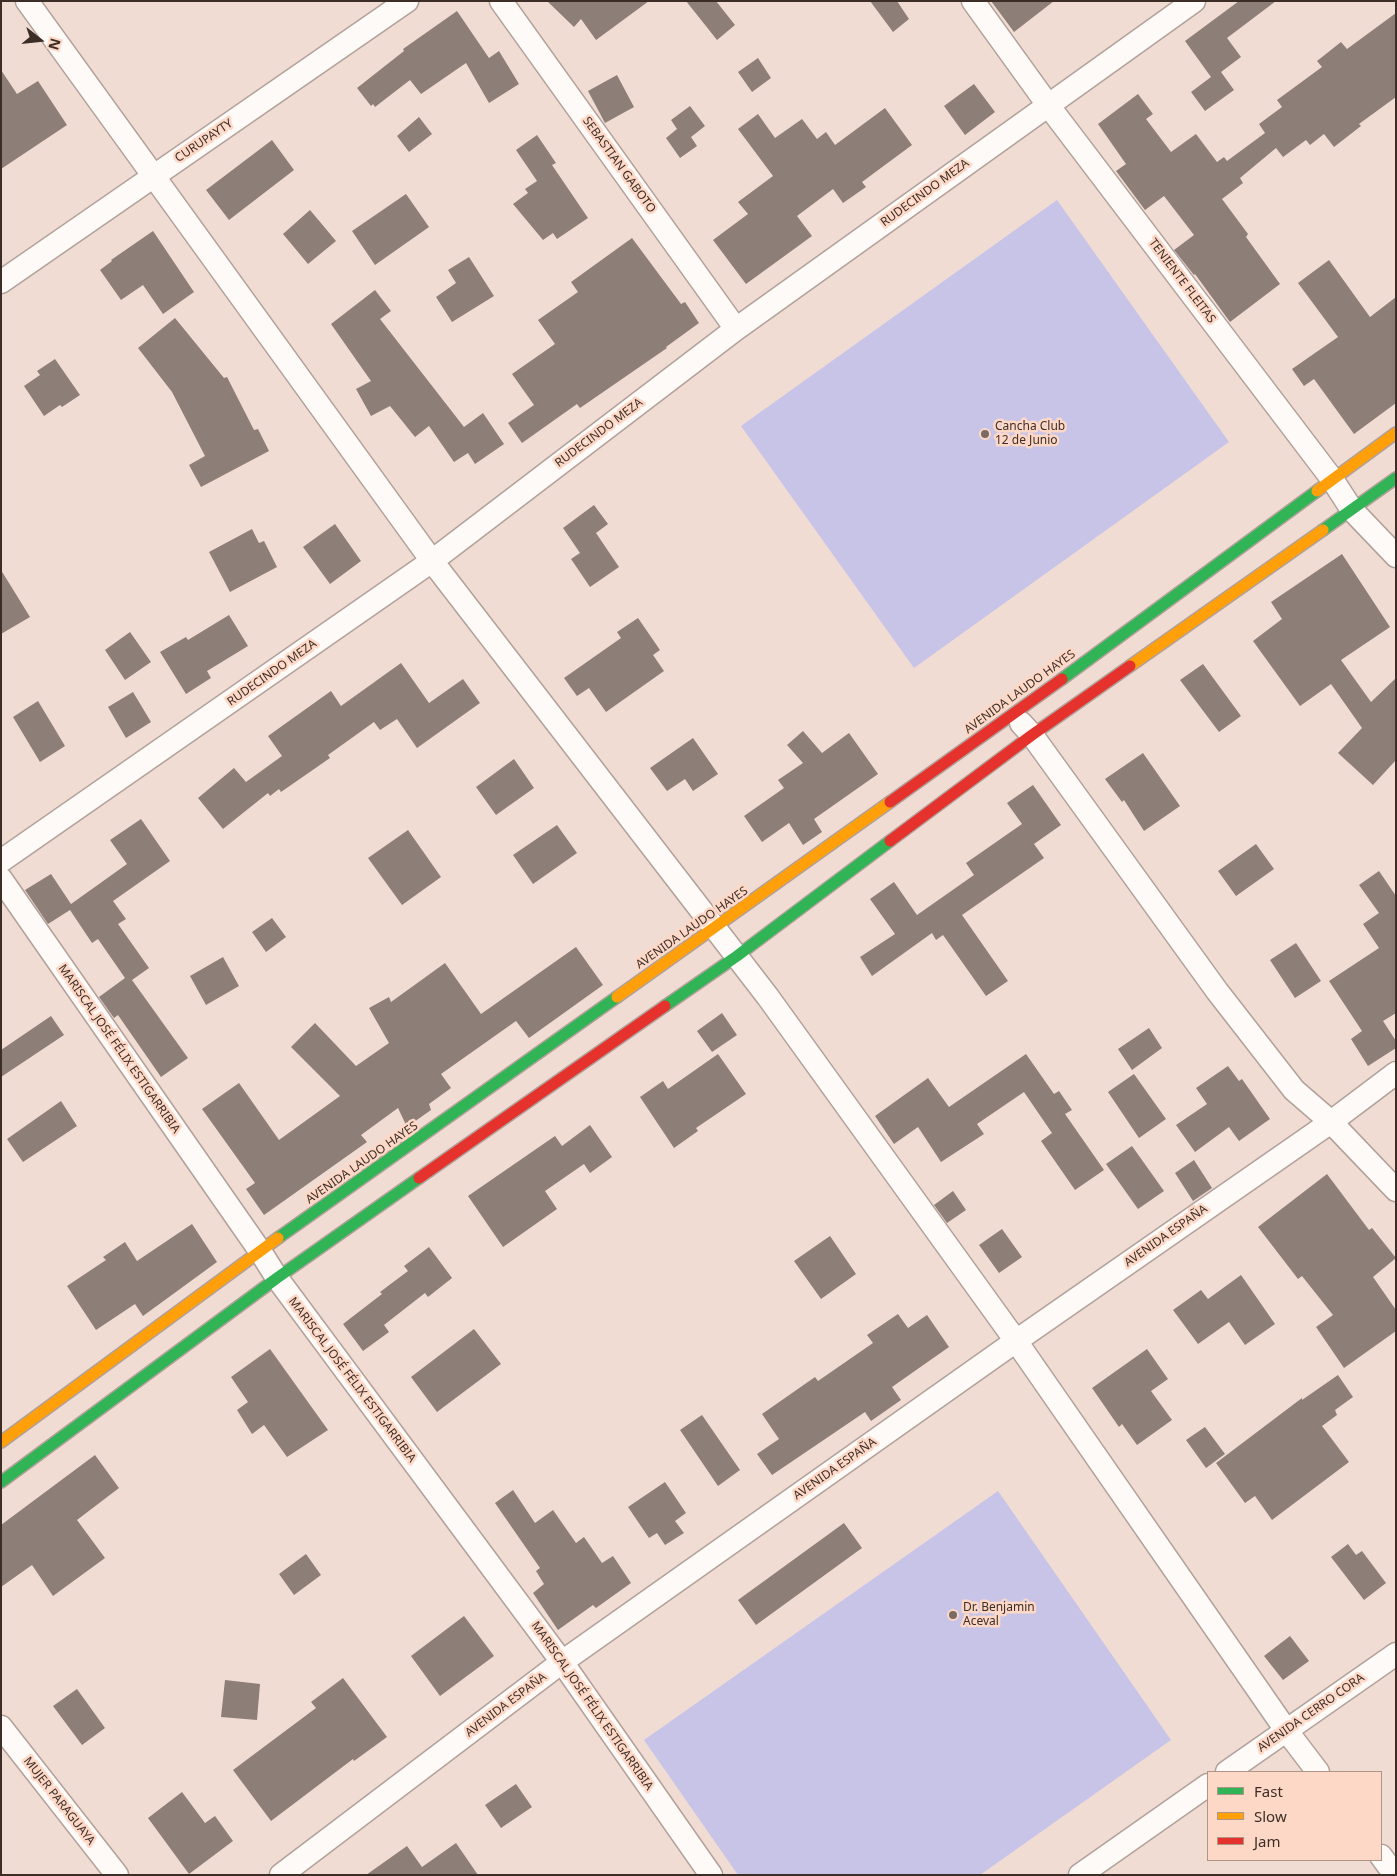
<!DOCTYPE html>
<html>
<head>
<meta charset="utf-8">
<style>
  body { margin:0 }
  #map { position:relative; width:1397px; height:1876px; overflow:hidden; background:#f1dcd3; font-family:"Noto Sans",sans-serif }
  canvas { display:block }
  .frame { position:absolute; inset:0; border:2px solid #3c2e27; pointer-events:none }
  .legend { position:absolute; left:1207px; top:1771px; width:175px; height:90px; box-sizing:border-box; background:#fed8c6; border:1px solid #b09486; margin:0; padding:6px 9px; list-style:none; font-size:15px; color:#3c2e27 }
  .legend li { display:flex; align-items:center; gap:10px; height:25px }
  .legend b { width:25px; border:1px solid #b09486 }
  .north { position:absolute; left:15px; top:15px; width:50px; height:50px; -webkit-text-stroke:4px #fed8c6; paint-order:stroke; rotate:106deg; font-size:14px; font-weight:700; line-height:20px; text-align:center; color:#3c2e27 }
  .north::after { content:''; display:block; margin:auto; width:18px; height:22px; background:#3c2e27; clip-path:polygon(50% 0,100% 100%,50% 72%,0 100%) }
</style>
</head>
<body>
<div id="map">
<canvas width="1397" height="1876"></canvas>
<div class="frame"></div>
<ul class="legend">
<li><b style="height:6px;background:#30b455"></b>Fast</li>
<li><b style="height:6px;background:#ff9f0a"></b>Slow</li>
<li><b style="height:6px;background:#e5322d"></b>Jam</li>
</ul>
<div class="north">N</div>
</div>
<script>
const context = document.querySelector('canvas').getContext('2d');
context.lineJoin = 'round';
function fill(path, color) {
  context.fillStyle = color;
  context.fill(path, 'evenodd');
}
function trace(path, color, width, dash) {
  context.strokeStyle = color;
  context.lineWidth = width;
  context.lineCap = dash ? 'butt' : 'round';
  context.setLineDash(dash || []);
  context.stroke(path);
}
function drawText(font, color, halo, rows, align = 'center') {
  context.font = font + ' "Noto Sans",sans-serif';
  context.lineWidth = 5;
  context.setLineDash([]);
  context.textBaseline = 'middle';
  context.strokeStyle = halo;
  context.fillStyle = color;
  for (const [text, x, y, turn = 0] of rows) {
    context.save();
    context.translate(x, y);
    context.rotate((+turn || 0) * Math.PI / 180);
    context.textAlign = isNaN(turn) ? turn : align;
    if (halo) context.strokeText(text, 0, 0);
    context.fillText(text, 0, 0);
    context.restore();
  }
}
const green = new Path2D(`
  M1057 200 1229 442 914 668 741 426Z
  M998 1491 1171 1740 980 1875H738L644 1740Z`);
const building = new Path2D(`
  M547 1H649L596 40 581 19 574 27Z
  M686 1H716L735 25 717 40Z
  M870 1H897L909 19 893 32Z
  M991 1H1054L1014 32Z
  M1239 1H1276L1227 38 1241 57 1221 72 1234 90 1205 111 1191 92 1211 77 1185 41Z
  M457 11 489 58 499 51 519 84 489 103 466 63 421 94 410 80 375 107 373 104 371 106 357 88 404 51 403 49Z
  M1396 13V97L1359 124 1361 126 1334 147 1324 134 1310 145 1306 140 1283 157 1276 148 1240 178 1243 183 1222 199 1248 234 1246 237 1280 284 1230 322 1195 274 1194 275 1174 250 1194 235 1164 196 1145 210 1116 171 1126 164 1098 124 1138 94 1153 114 1146 119 1171 152 1196 134 1217 162 1224 157 1227 161 1265 133 1259 124 1282 107 1277 100 1322 67 1317 61 1341 42 1347 49Z
  M758 58 771 78 752 92 738 72Z
  M1 70 17 94 38 81 67 125 1 169Z
  M617 75 634 107 605 123 588 91Z
  M974 84 995 112 965 135 944 106Z
  M690 106 705 126 691 137 697 146 680 158 666 138 677 129 671 120Z
  M885 108 912 145 862 182 866 187 843 203 833 189 797 216 812 236 746 284 713 240 748 214 738 202 773 176 738 129 758 114 775 138 802 119 817 139 826 132 835 145Z
  M419 117 432 134 409 152 397 136Z
  M537 135 556 163 552 165 588 218 557 239 553 233 543 240 513 204 528 193 525 189 537 181 516 150Z
  M272 140 294 170 229 220 206 190Z
  M406 194 429 227 375 265 352 231Z
  M310 210 336 241 308 264 283 234Z
  M153 231 194 292 163 314 143 285 121 300 100 270 112 261 111 260Z
  M632 238 681 304 685 302 699 323 666 347 667 348 580 408 577 404 522 443 508 423 534 405 512 374 555 344 538 320 578 292 571 282Z
  M469 257 494 296 452 322 436 297 456 283 448 270Z
  M1329 260 1370 317 1396 297V403L1354 434 1314 379 1304 386 1292 369 1338 337 1298 283Z
  M375 290 391 311 380 319 464 427 483 413 504 444 475 464 468 453 454 462 429 426 415 437 390 406 371 416 356 389 371 381 331 324Z
  M175 318 224 378 227 377 254 430 258 429 269 451 201 487 189 465 205 456 172 392 138 348Z
  M55 359 80 395 62 407 60 405 44 416 24 386 40 375 37 371Z
  M594 505 608 524 596 533 619 567 590 587 571 559 580 553 563 528Z
  M335 524 361 561 330 584 303 547Z
  M252 529 259 543 264 541 277 567 230 592 209 552Z
  M1342 554 1390 627 1341 660 1371 702 1396 678V760L1373 785 1338 753 1362 728 1331 684 1300 706 1253 641 1282 619 1271 602Z
  M1 570 30 617 1 634Z
  M229 615 248 646 207 671 211 678 186 694 160 652 186 637 188 640Z
  M638 618 660 650 653 655 664 671 606 712 589 688 577 696 564 678 621 638 617 632Z
  M130 632 151 662 125 680 105 650Z
  M401 663 429 703 463 679 480 703 417 748 397 719 380 730 374 722 328 755 330 758 281 792 279 789 270 796 268 793 223 829 198 798 234 768 246 782 282 756 268 736 331 691 341 706Z
  M1203 664 1241 716 1219 732 1180 680Z
  M133 692 151 722 126 738 108 707Z
  M38 701 65 746 40 762 13 717Z
  M803 731 822 753 849 733 878 774 814 819 822 832 803 845 789 823 762 842 744 816 784 788 778 780 803 763 787 745Z
  M693 738 718 774 693 791 685 779 667 791 650 768Z
  M1143 753 1180 806 1144 831 1124 800 1122 802 1105 779Z
  M514 759 534 788 496 815 476 787Z
  M1033 785 1061 825 1034 844 1044 858 962 915 1008 981 986 996 943 935 936 940 932 933 872 976 860 957 895 934 870 899 894 882 917 915 974 875 966 863 1022 824 1007 803Z
  M141 819 170 861 113 901 126 919 118 924 149 968 132 980 188 1058 161 1077 118 1015 114 1018 99 997 125 978 98 939 92 943 70 910 48 924 25 890 51 874 71 904 127 864 110 840Z
  M557 825 577 853 533 884 513 855Z
  M408 830 441 877 402 905 368 858Z
  M1256 844 1274 869 1236 896 1218 871Z
  M1379 871 1396 896V1013L1383 1021 1396 1041V1048L1368 1066 1351 1039 1362 1031 1329 981 1379 948 1363 924 1379 913 1359 885Z
  M272 918 286 937 266 952 252 932Z
  M1296 943 1321 981 1295 998 1270 960Z
  M576 947 603 985 529 1038 516 1021 441 1074 451 1088 429 1104 431 1110 407 1127 398 1108 361 1135 367 1142 264 1215 246 1189 255 1183 202 1109 239 1083 279 1140 340 1096 291 1047 315 1023 356 1066 389 1043 369 1008 389 997 391 1002 445 963 481 1014Z
  M223 957 239 986 206 1005 190 976Z
  M722 1013 737 1035 712 1052 697 1031Z
  M51 1016 64 1035 1 1077V1050Z
  M1149 1028 1162 1048 1132 1070 1118 1049Z
  M718 1054 746 1094 696 1128 698 1131 674 1148 640 1097 663 1081 668 1089Z
  M1026 1054 1054 1094 1059 1091 1072 1110 1065 1114 1104 1170 1075 1190 1041 1141 1052 1133 1024 1092 977 1124 984 1134 941 1162 918 1127 894 1144 875 1116 928 1078 949 1107Z
  M1228 1066 1239 1081 1242 1079 1270 1119 1239 1141 1229 1127 1195 1152 1176 1125 1207 1104 1196 1088Z
  M1134 1074 1166 1119 1139 1138 1108 1092Z
  M61 1101 77 1126 23 1162 7 1139Z
  M590 1125 612 1157 590 1173 584 1164 545 1191 557 1209 503 1247 468 1196 555 1136 562 1146Z
  M1132 1146 1164 1191 1138 1209 1106 1164Z
  M1194 1160 1212 1188 1193 1201 1175 1173Z
  M1327 1174 1369 1230 1372 1228 1396 1258 1373 1277 1396 1310V1331L1344 1368 1316 1327 1333 1315 1302 1276 1298 1279 1258 1227Z
  M953 1191 966 1210 947 1223 934 1205Z
  M192 1224 217 1262 143 1316 135 1304 96 1330 67 1286 106 1260 103 1257 125 1242 137 1261Z
  M1002 1229 1022 1257 999 1273 979 1245Z
  M830 1236 856 1274 821 1299 794 1261Z
  M429 1247 452 1278 428 1297 425 1293 384 1325 389 1332 363 1351 343 1324 382 1294 380 1292 408 1271 404 1266Z
  M1241 1275 1275 1324 1245 1345 1229 1322 1198 1344 1173 1310 1201 1290 1208 1299Z
  M898 1314 908 1328 927 1315 949 1347 892 1387 901 1400 871 1421 865 1412 772 1475 757 1454 779 1439 762 1414 815 1377 818 1381 873 1343 867 1335Z
  M474 1329 501 1364 437 1412 411 1377Z
  M270 1349 328 1430 287 1457 264 1425 252 1434 237 1410 248 1402 231 1377Z
  M1147 1349 1168 1379 1151 1391 1172 1420 1137 1445 1122 1424 1119 1427 1092 1388Z
  M1338 1375 1353 1397 1335 1410 1337 1415 1322 1426 1349 1462 1272 1520 1255 1496 1245 1503 1216 1463 1302 1398V1400Z
  M702 1415 740 1470 718 1486 680 1430Z
  M1205 1427 1225 1454 1206 1468 1186 1440Z
  M95 1455 119 1488 77 1520 105 1558 53 1596 32 1565 1 1587V1525Z
  M665 1482 686 1513 675 1521 684 1533 665 1545 657 1533 649 1538 628 1507Z
  M513 1490 535 1523 553 1510 576 1543 584 1537 602 1563 613 1556 631 1583 596 1608 593 1605 558 1630 533 1593 544 1584 536 1571 540 1568 495 1503Z
  M844 1523 862 1548 756 1625 738 1600Z
  M1348 1544 1356 1555 1362 1551 1386 1583 1364 1600 1331 1557Z
  M306 1554 321 1575 294 1595 279 1574Z
  M464 1616 494 1656 440 1696 411 1656Z
  M1290 1636 1309 1661 1283 1680 1264 1656Z
  M343 1678 387 1737 354 1761 353 1759 271 1821 233 1770 316 1708 311 1702Z
  M225 1680 260 1684 257 1720 221 1717Z
  M77 1689 105 1728 82 1745 53 1706Z
  M516 1784 532 1807 501 1828 485 1805Z
  M182 1792 205 1823 215 1816 233 1841 189 1874 148 1818Z
  M456 1843 478 1875H366L407 1846 422 1867Z`);
const street = new Path2D(`
  M27 1 432 561 768 997 1016 1341 1286 1730 1318 1772
  M501 1 736 329
  M973 1 1048 105 1332 479 1352 510 1396 556
  M1 282 407 1
  M1021 723 1032 735 1217 991 1294 1090 1331 1122 1396 1190
  M1 861 432 561 736 329 1194 1
  M1 879 260 1251 277 1278 562 1662 711 1875
  M1 1727 117 1875
  M1227 1772 1396 1654
  M1381 1856 1395 1875
  M281 1875 562 1662 1016 1341 1331 1122 1396 1073
  M1080 1875 1208 1785`);
const fast = new Path2D(`
  M1323 530 1396 478
  M1062 679 1317 491
  M665 1006 737 956 890 841
  M278 1238 617 997
  M1 1482 277 1278 419 1178`);
const slow = new Path2D(`
  M1317 491 1396 433
  M1130 666 1323 530
  M617 997 890 802
  M1 1442 278 1238`);
const jam = new Path2D(`
  M890 802 1062 679
  M890 841 1032 735 1130 666
  M419 1178 665 1006`);
const markers = [
  [985,434,5,"#7b6b63"],
  [953,1615,5,"#7b6b63"]
];
const streetNames = [
  ["CURUPAYTY",204,141,-34],
  ["SEBASTIAN GABOTO",619,165,54],
  ["RUDECINDO MEZA",925,193,-36],
  ["TENIENTE FLEITAS",1182,281,53],
  ["RUDECINDO MEZA",599,433,-37],
  ["RUDECINDO MEZA",272,673,-35],
  ["AVENIDA LAUDO HAYES",1020,692,-36],
  ["AVENIDA LAUDO HAYES",692,928,-35],
  ["MARISCAL JOSÉ FÉLIX ESTIGARRIBIA",119,1049,55],
  ["AVENIDA LAUDO HAYES",362,1163,-35],
  ["AVENIDA ESPAÑA",1166,1236,-35],
  ["MARISCAL JOSÉ FÉLIX ESTIGARRIBIA",352,1380,53],
  ["AVENIDA ESPAÑA",835,1469,-35],
  ["AVENIDA ESPAÑA",506,1705,-37],
  ["MARISCAL JOSÉ FÉLIX ESTIGARRIBIA",592,1706,55],
  ["AVENIDA CERRO CORA",1311,1713,-35],
  ["MUJER PARAGUAYA",59,1801,52]
];
const poiNames = [
  ["Cancha Club",995,427],
  ["12 de Junio",995,441],
  ["Dr. Benjamin",963,1608],
  ["Aceval",963,1622]
];
fill(green, '#c7c4e7');
fill(building, '#8d7e78');
trace(street, '#b1a19a', 25);
trace(fast, '#b1a19a', 14);
trace(slow, '#b1a19a', 14);
trace(jam, '#b1a19a', 14);
trace(street, '#fdfaf8', 22);
trace(fast, '#30b455', 11);
trace(slow, '#ff9f0a', 11);
trace(jam, '#e5322d', 11);
for (const [x, y, r, color] of markers) {
  const dot = new Path2D();
  dot.arc(x, y, r, 0, 2 * Math.PI);
  context.fillStyle = color;
  context.fill(dot);
  trace(dot, '#fed8c6', 2);
}
drawText('12px', '#3c2e27', '#fed8c6', streetNames);
drawText('12px', '#3c2e27', '#fed8c6', poiNames, 'left');
</script>
</body>
</html>
